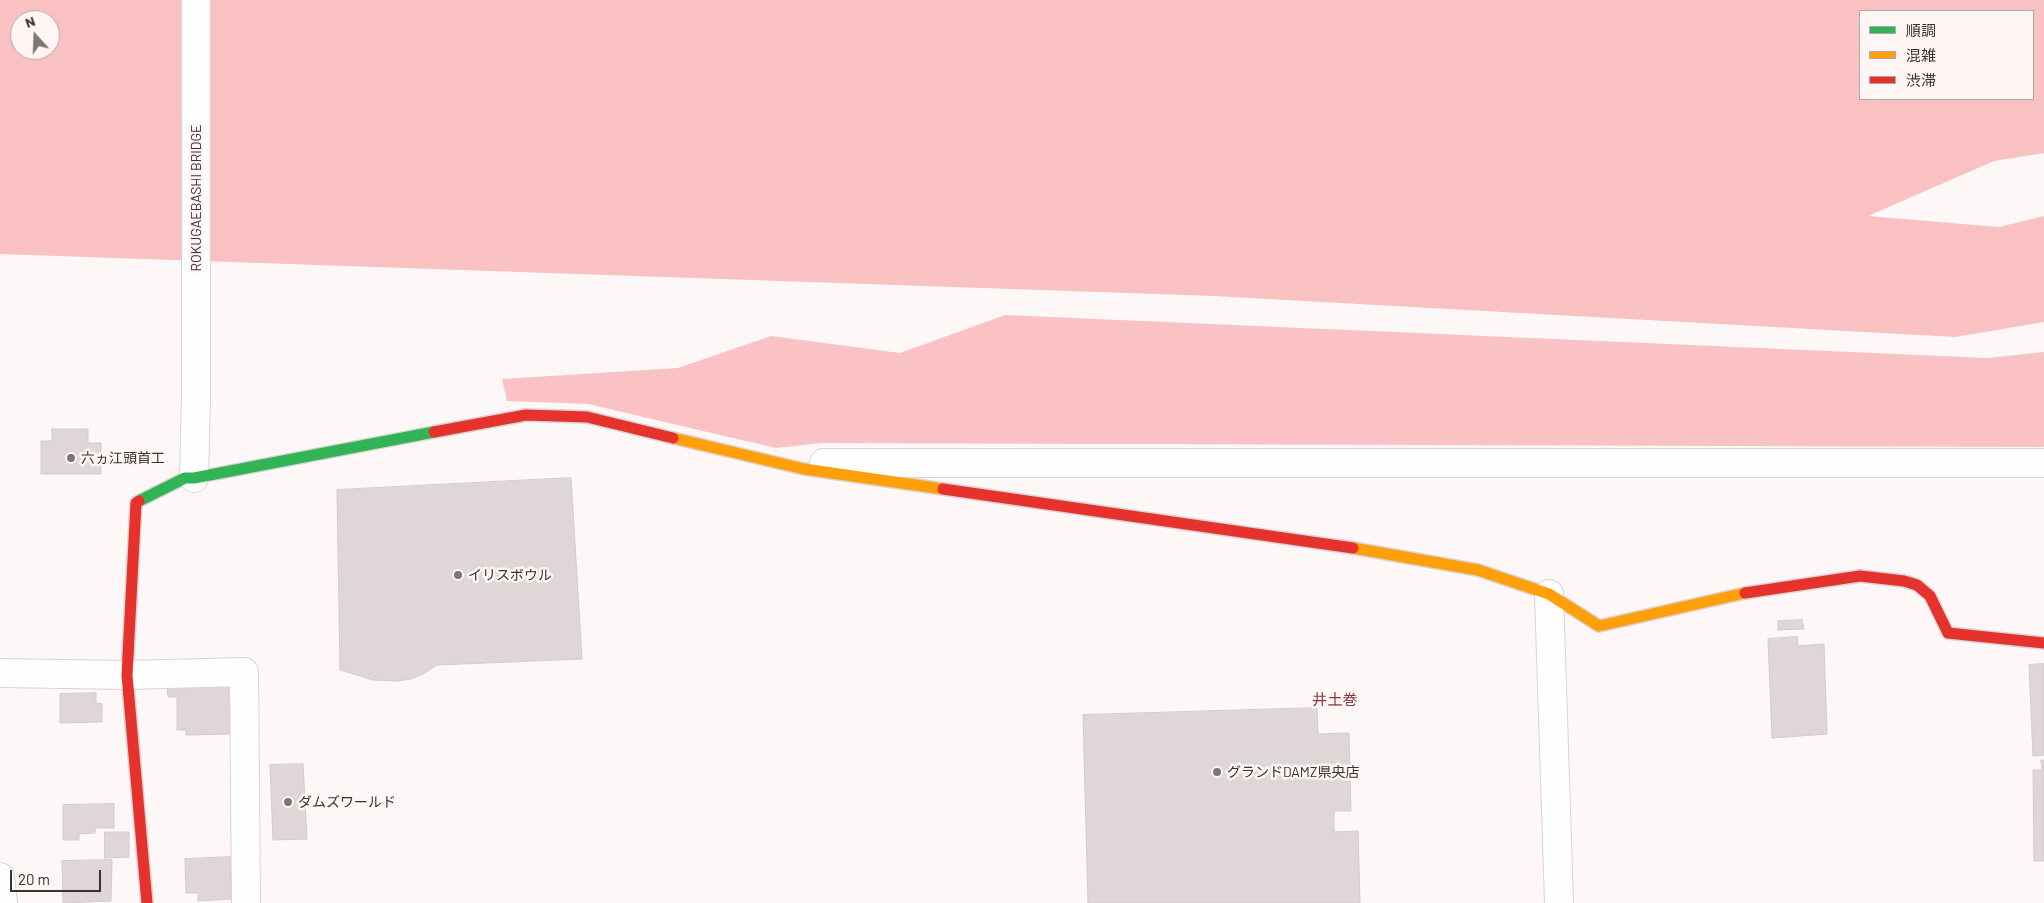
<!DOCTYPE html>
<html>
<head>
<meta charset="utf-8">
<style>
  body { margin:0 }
  #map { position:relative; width:2044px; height:903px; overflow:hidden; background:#fdf7f7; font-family:Barlow,"Noto Sans JP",sans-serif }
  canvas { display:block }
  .legend { position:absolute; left:1859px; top:10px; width:175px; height:90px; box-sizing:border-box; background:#fff5f5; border:1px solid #b0a7a7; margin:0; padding:6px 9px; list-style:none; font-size:15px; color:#3a3131 }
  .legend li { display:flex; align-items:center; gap:10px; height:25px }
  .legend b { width:25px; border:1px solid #b0a7a7 }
  .north { position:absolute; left:10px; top:10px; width:50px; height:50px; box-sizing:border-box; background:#fff5f5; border:1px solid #b0a7a7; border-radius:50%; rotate:340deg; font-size:14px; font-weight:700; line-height:20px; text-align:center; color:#3a3131 }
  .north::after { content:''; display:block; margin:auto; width:18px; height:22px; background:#7e7676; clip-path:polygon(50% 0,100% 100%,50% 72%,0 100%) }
  .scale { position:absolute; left:10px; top:870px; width:91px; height:22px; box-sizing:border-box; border:2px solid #3a3131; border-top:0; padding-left:6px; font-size:15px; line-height:18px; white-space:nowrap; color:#3a3131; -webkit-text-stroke:4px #fff5f5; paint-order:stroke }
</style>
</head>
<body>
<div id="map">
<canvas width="2044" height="903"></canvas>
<ul class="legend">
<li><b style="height:6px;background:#30b455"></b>順調</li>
<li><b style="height:6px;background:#ff9f0a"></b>混雑</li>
<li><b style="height:6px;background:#e5322d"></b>渋滞</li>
</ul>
<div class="north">N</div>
<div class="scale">20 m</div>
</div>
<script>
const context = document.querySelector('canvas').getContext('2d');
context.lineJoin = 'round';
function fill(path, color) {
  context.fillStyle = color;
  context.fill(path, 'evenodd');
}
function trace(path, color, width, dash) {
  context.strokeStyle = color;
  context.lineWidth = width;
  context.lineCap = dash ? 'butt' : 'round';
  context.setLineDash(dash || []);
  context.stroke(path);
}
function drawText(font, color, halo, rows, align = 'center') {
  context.font = font + ' Barlow,"Noto Sans JP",sans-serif';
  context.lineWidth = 5;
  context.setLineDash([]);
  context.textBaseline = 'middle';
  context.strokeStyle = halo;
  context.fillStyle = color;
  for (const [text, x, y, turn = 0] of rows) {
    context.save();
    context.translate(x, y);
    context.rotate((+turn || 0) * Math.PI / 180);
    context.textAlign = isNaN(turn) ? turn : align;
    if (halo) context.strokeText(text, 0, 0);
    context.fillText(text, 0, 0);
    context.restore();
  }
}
const forest = new Path2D(`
  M1005 315 1988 358 2044 352V447L821 443 776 448 588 404 507 401 502 379 678 368 771 336 900 353Z`);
const water = new Path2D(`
  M0 0H2044V153L1994 161 1868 216 1999 227 2044 216V322L1955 337 1214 296 0 254ZM1860 11H2033V99H1860ZM20 20H50V50H20Z`);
const building = new Path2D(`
  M52 429H88V443H101V474H41V441H52Z
  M571 478 582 659 437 665 423 674 411 679 398 681 373 680 340 670 337 490Z
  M1802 620 1804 629 1778 630V621Z
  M1797 637 1798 646 1824 644 1827 734 1772 738 1768 639Z
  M2044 664V755L2033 756 2029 665Z
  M229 685 230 734 186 735V730H177V697H168L167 686Z
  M96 693V703L102 704V722L60 723V694Z
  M1317 708 1318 734 1349 733 1351 811H1334V832L1358 831 1360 903H1088L1083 715Z
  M2041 760H2044V861H2034L2033 770H2042Z
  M303 764 307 839 273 840 270 765Z
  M114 804V828H95V833L79 834V840H63V805Z
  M105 832H129V857L105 858Z
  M230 857 231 899 198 901V893H186L185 859Z
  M112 860 111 901 63 903 62 861Z`);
const street = new Path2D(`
  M824 463H2044
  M194 478 196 396V0
  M1549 594 1559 903
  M0 673 127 675 244 672 246 903
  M0 877 3 903`);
const fast = new Path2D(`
  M139 501 185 478H194L434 432`);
const slow = new Path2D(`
  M673 438 804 469 943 489
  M1353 548 1478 570 1549 594 1599 626 1745 593`);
const jam = new Path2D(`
  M434 432 526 415 587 417 673 438
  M943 489 1353 548
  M139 501 136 503 127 675 147 903
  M1745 593 1860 576 1904 581 1917 585 1930 596 1948 633 2044 643`);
const markers = [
  [71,458,5,"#7e7676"],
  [458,575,5,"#7e7676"],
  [1217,772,5,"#7e7676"],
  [288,802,5,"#7e7676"]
];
const streetNames = [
  ["ROKUGAEBASHI BRIDGE",196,198,-90]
];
const poiNames = [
  ["六ヵ江頭首工",81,458],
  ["イリスボウル",468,575],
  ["グランドDAMZ県央店",1227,772],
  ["ダムズワールド",298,802]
];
const neighbourhoodNames = [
  ["井土巻",1335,700]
];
fill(forest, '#fac2c4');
fill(water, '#fac1c2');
fill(building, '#dfd7d7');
trace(building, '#d2cbcb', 1);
trace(street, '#dbd3d4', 30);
trace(fast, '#dbd3d4', 14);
trace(slow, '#dbd3d4', 14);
trace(jam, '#dbd3d4', 14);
trace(street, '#fffefe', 28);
trace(fast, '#30b455', 11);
trace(slow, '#ff9f0a', 11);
trace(jam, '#e5322d', 11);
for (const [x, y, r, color] of markers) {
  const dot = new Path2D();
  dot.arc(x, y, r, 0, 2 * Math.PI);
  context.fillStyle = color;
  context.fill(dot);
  trace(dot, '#fff5f5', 2);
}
drawText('14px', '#3a3131', '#fff5f5', streetNames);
drawText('14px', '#3a3131', '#fff5f5', poiNames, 'left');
drawText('15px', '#82393f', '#fff5f5', neighbourhoodNames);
</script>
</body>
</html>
